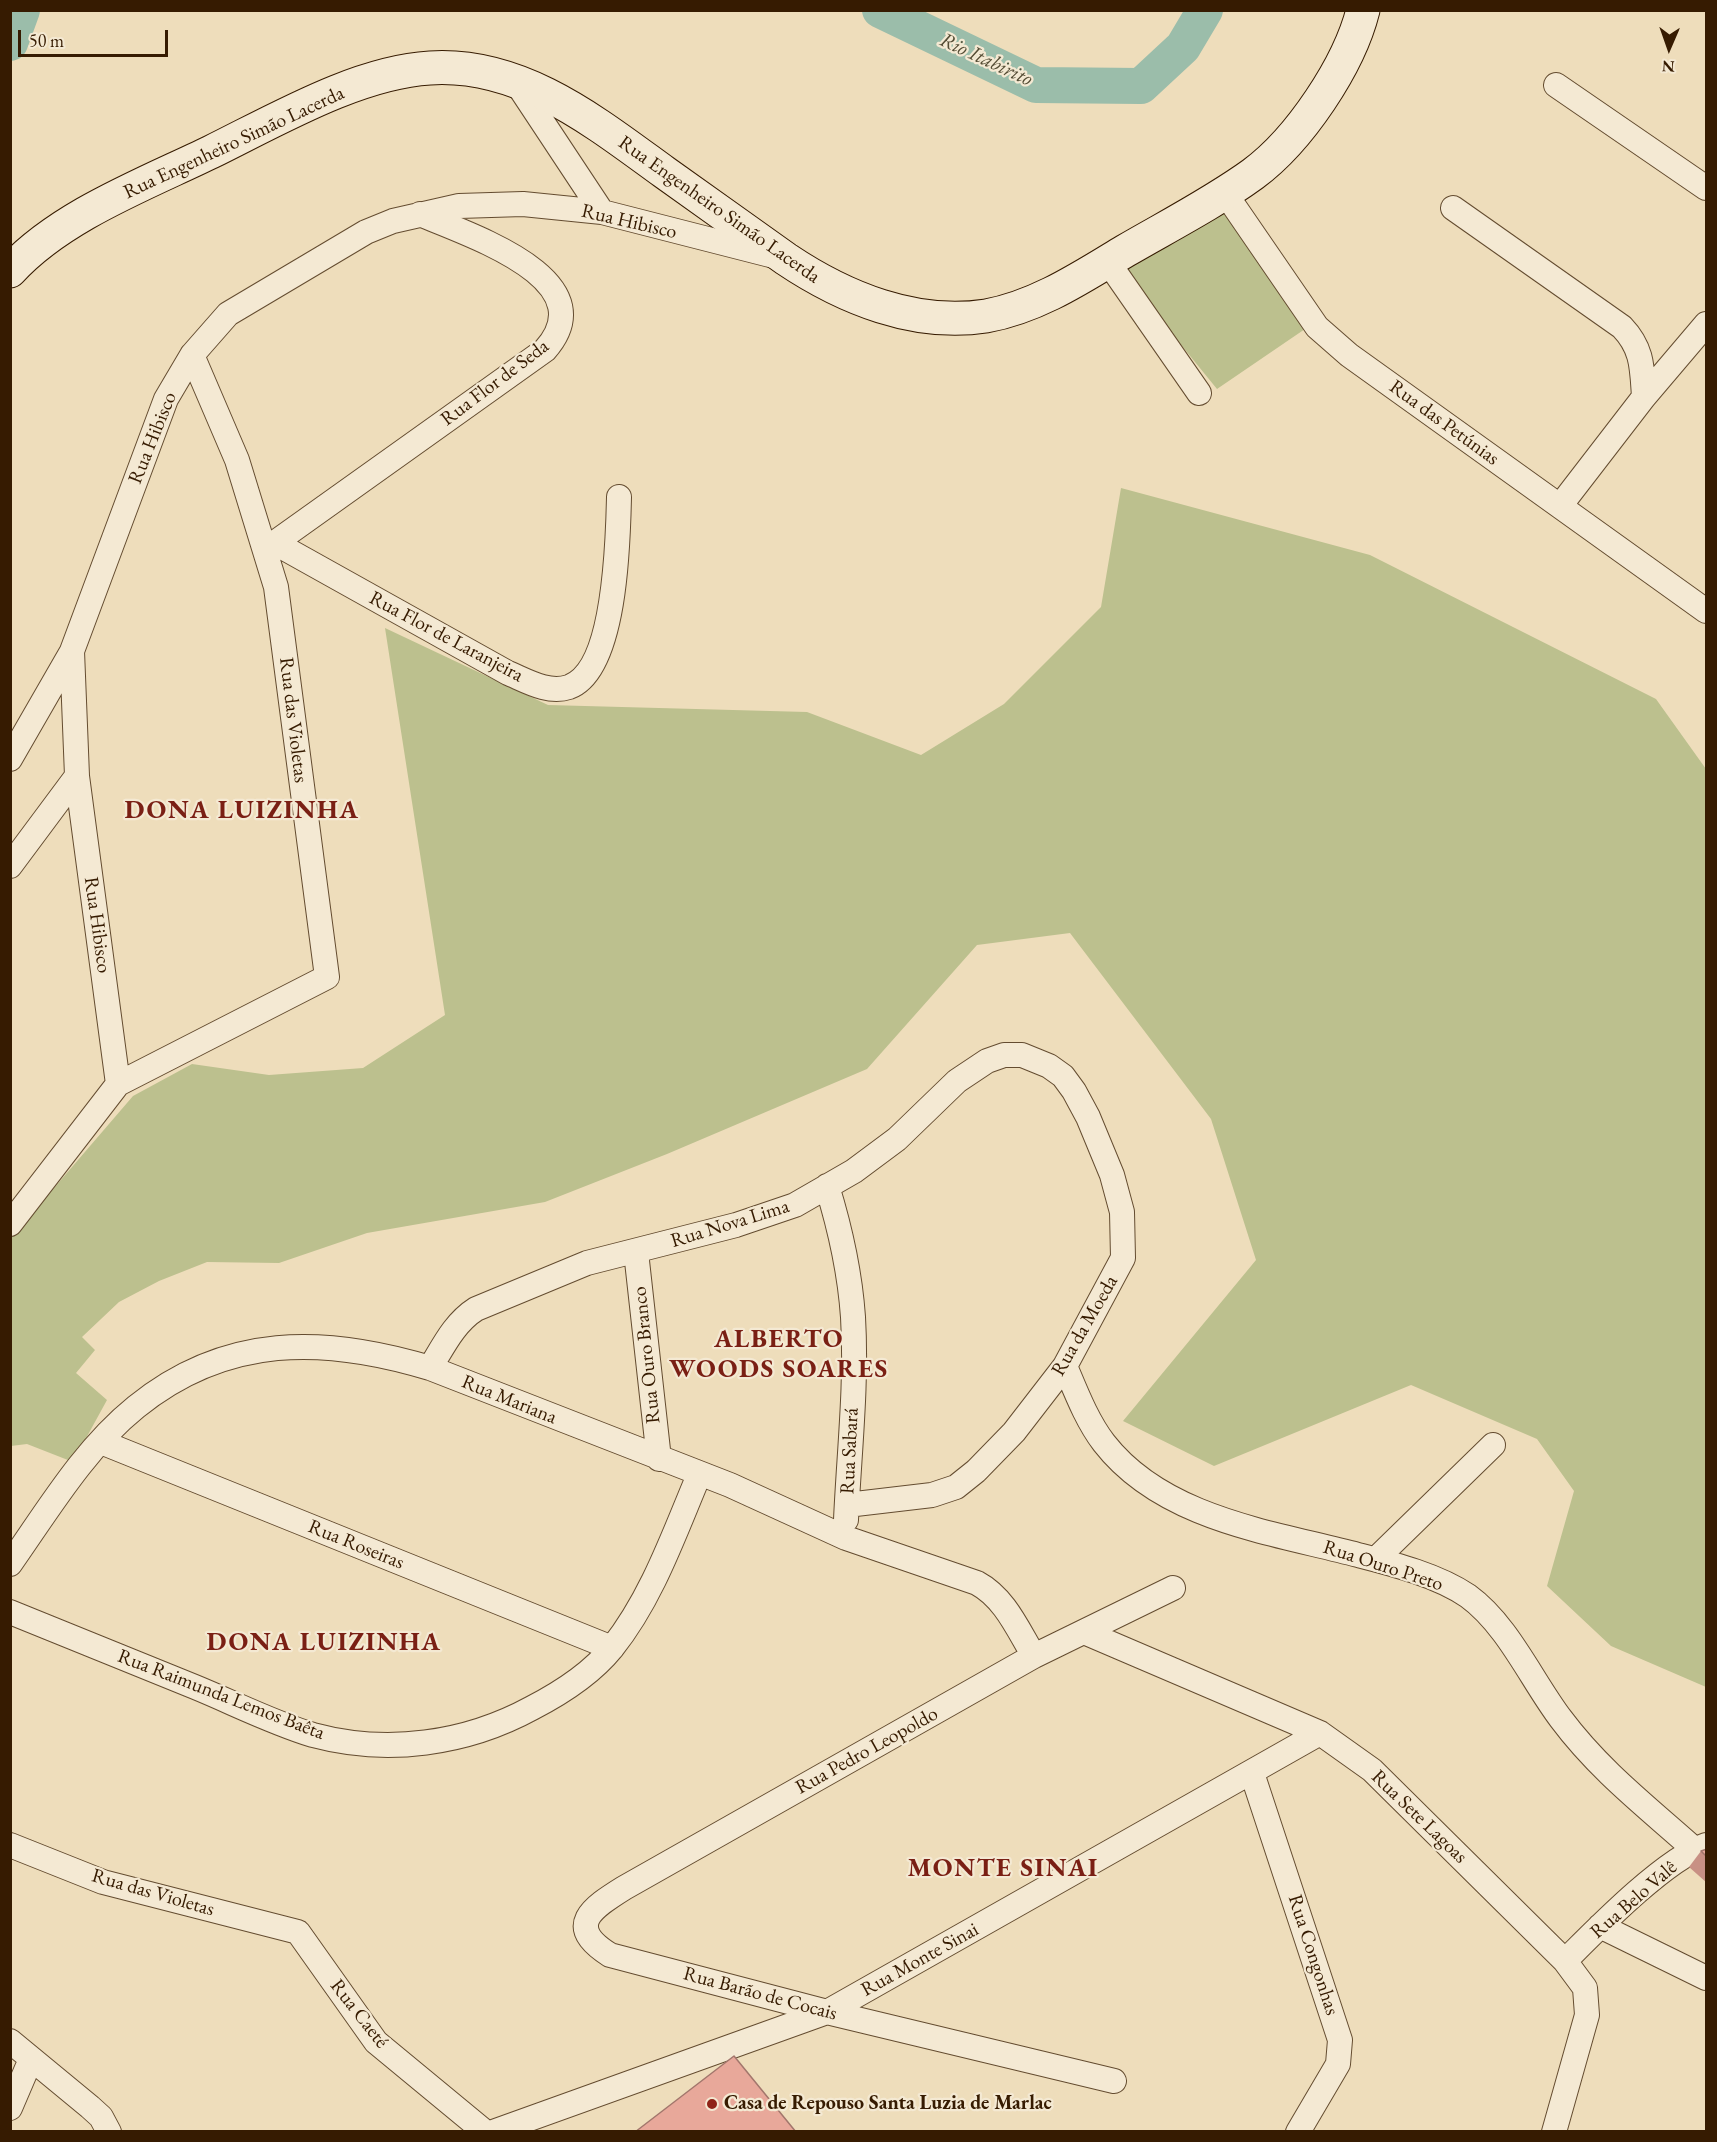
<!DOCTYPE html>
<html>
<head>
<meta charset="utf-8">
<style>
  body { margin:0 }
  #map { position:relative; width:1717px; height:2142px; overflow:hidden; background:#edb; font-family:"EB Garamond",serif }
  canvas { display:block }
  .frame { position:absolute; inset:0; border:12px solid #361b01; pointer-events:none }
  .north { position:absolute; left:1639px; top:18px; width:60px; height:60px; -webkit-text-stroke:4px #f4e9d3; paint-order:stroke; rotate:182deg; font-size:16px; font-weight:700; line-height:24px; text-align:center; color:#361b01 }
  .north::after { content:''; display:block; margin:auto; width:21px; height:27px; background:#361b01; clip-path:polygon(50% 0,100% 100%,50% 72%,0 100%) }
  .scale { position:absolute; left:18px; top:30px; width:150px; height:27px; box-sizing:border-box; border:3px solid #361b01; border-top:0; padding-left:8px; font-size:18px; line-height:21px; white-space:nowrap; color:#361b01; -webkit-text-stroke:4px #f4e9d3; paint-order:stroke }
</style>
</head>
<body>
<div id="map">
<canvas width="1717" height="2142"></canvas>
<div class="frame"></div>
<div class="north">N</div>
<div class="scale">50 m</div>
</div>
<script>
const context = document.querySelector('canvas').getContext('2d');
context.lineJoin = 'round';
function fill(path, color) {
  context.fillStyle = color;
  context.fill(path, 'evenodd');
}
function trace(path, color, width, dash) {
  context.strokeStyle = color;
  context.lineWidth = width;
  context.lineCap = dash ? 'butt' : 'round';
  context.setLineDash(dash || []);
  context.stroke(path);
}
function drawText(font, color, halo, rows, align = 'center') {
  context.font = font + ' "EB Garamond",serif';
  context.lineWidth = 4.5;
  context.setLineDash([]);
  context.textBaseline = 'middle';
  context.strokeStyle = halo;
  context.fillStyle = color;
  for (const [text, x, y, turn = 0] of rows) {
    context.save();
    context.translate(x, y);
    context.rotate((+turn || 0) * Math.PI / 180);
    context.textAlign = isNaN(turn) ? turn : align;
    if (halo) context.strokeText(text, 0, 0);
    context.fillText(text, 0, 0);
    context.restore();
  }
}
const green = new Path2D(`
  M1224 207 1305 329 1217 389 1120 270Z
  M1121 488 1370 555 1656 699 1706 769V1687L1611 1646 1547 1586 1574 1491 1537 1439 1411 1385 1214 1466 1123 1421 1256 1260 1211 1119 1070 933 977 945 867 1069 667 1154 545 1202 367 1233 279 1263 207 1262 159 1281 119 1302 82 1337 95 1350 76 1373 107 1400 73 1462 27 1444 11 1446V1238L133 1096 192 1064 269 1075 363 1068 445 1015 385 628 548 705 807 712 921 755 1004 704 1101 607Z`);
const river = new Path2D(`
  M880 10 1036 85 1141 86 1183 47 1205 10
  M10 43 22 10`);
const street = new Path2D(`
  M514 79 602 212
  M1556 85 1706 188
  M1225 193 1317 327 1349 355 1706 611
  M1453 208 1622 327C1643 349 1642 368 1644 397
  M1108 262 1199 393
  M1560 506 1644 397 1706 324
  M275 543 508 673C527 681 548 694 569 687 616 670 618 539 619 497
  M266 549 545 350C608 279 468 235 420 214
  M10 759 71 653
  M10 866 77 776
  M118 1084 77 776 72 651 166 399 192 355 228 314 366 232 393 221 459 206 523 204 602 212 774 256
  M827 1186C840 1228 850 1274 853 1317 857 1385 849 1453 846 1520
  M10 1224 118 1084 327 977 276 587 237 460 192 355
  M636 1252 659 1459
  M1065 1366C1076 1392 1087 1421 1104 1443 1163 1519 1271 1532 1358 1555 1393 1564 1437 1575 1468 1596 1508 1625 1532 1681 1561 1719 1599 1770 1647 1807 1694 1849
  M430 1368C443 1347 454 1323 476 1309L587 1263 736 1225 795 1205 854 1171 897 1139 957 1081 987 1061 1004 1055H1022L1049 1066 1063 1076 1074 1091 1088 1117 1112 1175 1122 1212 1123 1258 1065 1366 1014 1432 976 1471 956 1487 932 1495 847 1505
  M101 1442 612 1648
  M1376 1559 1493 1445
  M10 1564C48 1510 84 1449 136 1407 226 1334 324 1336 430 1368L730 1485 846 1538 977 1583C1005 1598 1018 1630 1034 1656
  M10 1612C72 1637 134 1662 195 1687 234 1703 273 1723 313 1735 387 1755 466 1744 532 1708 561 1693 591 1674 612 1648 652 1598 674 1534 699 1475
  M1084 1632 1320 1733 1372 1770 1565 1961 1585 1988 1587 2015 1554 2132
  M1252 1773 1340 2040 1338 2064 1298 2132
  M10 1845 103 1882 298 1932 376 2042 485 2132
  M1600 1926 1706 1978
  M1565 1961C1598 1928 1664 1860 1706 1845
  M10 2041 90 2107 101 2117 109 2132
  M1114 2081 827 2012 610 1955C564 1926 592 1908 624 1888L1034 1656 1173 1588
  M10 2108 31 2059
  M493 2132 827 2012 1320 1733`);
const secondary = new Path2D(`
  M10 271C60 216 145 184 211 152 276 120 358 72 430 68 521 62 595 122 664 172 705 201 745 230 786 259 844 298 915 327 986 316 1037 307 1082 277 1125 251 1168 226 1213 203 1253 174 1299 140 1349 66 1363 10`);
const wall = new Path2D(`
  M1707 1849V1883L1689 1867 1701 1851Z`);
const building = new Path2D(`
  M1707 1849V1857L1701 1851Z
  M734 2056 796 2132H635Z`);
const markers = [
  [712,2104,6,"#8f2418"]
];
const streetNames = [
  ["Rua Engenheiro Simão Lacerda",234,143,-25],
  ["Rua Engenheiro Simão Lacerda",719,210,35],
  ["Rua Hibisco",629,222,13],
  ["Rua Flor de Seda",495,383,-37],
  ["Rua das Petúnias",1444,423,36],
  ["Rua Hibisco",153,438,-68],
  ["Rua Flor de Laranjeira",446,637,28],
  ["Rua das Violetas",293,720,83],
  ["Rua Hibisco",97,925,82],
  ["Rua Nova Lima",730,1224,-17],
  ["Rua da Moeda",1085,1326,-60],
  ["Rua Ouro Branco",647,1355,-96],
  ["Rua Mariana",509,1400,22],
  ["Rua Sabará",850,1451,-87],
  ["Rua Roseiras",356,1545,22],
  ["Rua Ouro Preto",1383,1566,18],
  ["Rua Raimunda Lemos Baêta",221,1695,21],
  ["Rua Pedro Leopoldo",867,1751,-29],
  ["Rua Sete Lagoas",1419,1817,44],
  ["Rua das Violetas",153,1893,16],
  ["Rua Belo Valê",1634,1900,-41],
  ["Rua Congonhas",1313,1955,72],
  ["Rua Monte Sinai",920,1960,-29],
  ["Rua Barão de Cocais",760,1994,15],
  ["Rua Caeté",359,2014,52]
];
const poiNames = [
  ["Casa de Repouso Santa Luzia de Marlac",724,2104]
];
const waterNames = [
  ["Rio Itabirito",986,60,25]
];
const districtNames = [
  ["DONA LUIZINHA",242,811],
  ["ALBERTO",779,1340],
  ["WOODS SOARES",779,1370],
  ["DONA LUIZINHA",324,1643],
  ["MONTE SINAI",1003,1869]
];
fill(green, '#bcc08e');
trace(river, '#9bbdaa', 36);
trace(street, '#644c30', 26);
trace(secondary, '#361b01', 35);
trace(street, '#f4e9d3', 24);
trace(secondary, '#f4e9d3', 33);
fill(wall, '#c89084');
fill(building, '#e8a89a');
trace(building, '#a2766c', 1.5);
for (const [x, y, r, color] of markers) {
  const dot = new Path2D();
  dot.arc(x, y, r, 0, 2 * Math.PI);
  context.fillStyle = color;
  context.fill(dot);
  trace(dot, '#f4e9d3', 2);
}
drawText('20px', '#361b01', '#f4e9d3', streetNames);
drawText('bold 20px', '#361b01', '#f4e9d3', poiNames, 'left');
drawText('italic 21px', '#544c34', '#f4e9d3', waterNames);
context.letterSpacing = '1.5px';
drawText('bold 26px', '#7a1f14', '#f4e9d3', districtNames);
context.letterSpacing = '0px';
</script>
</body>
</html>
